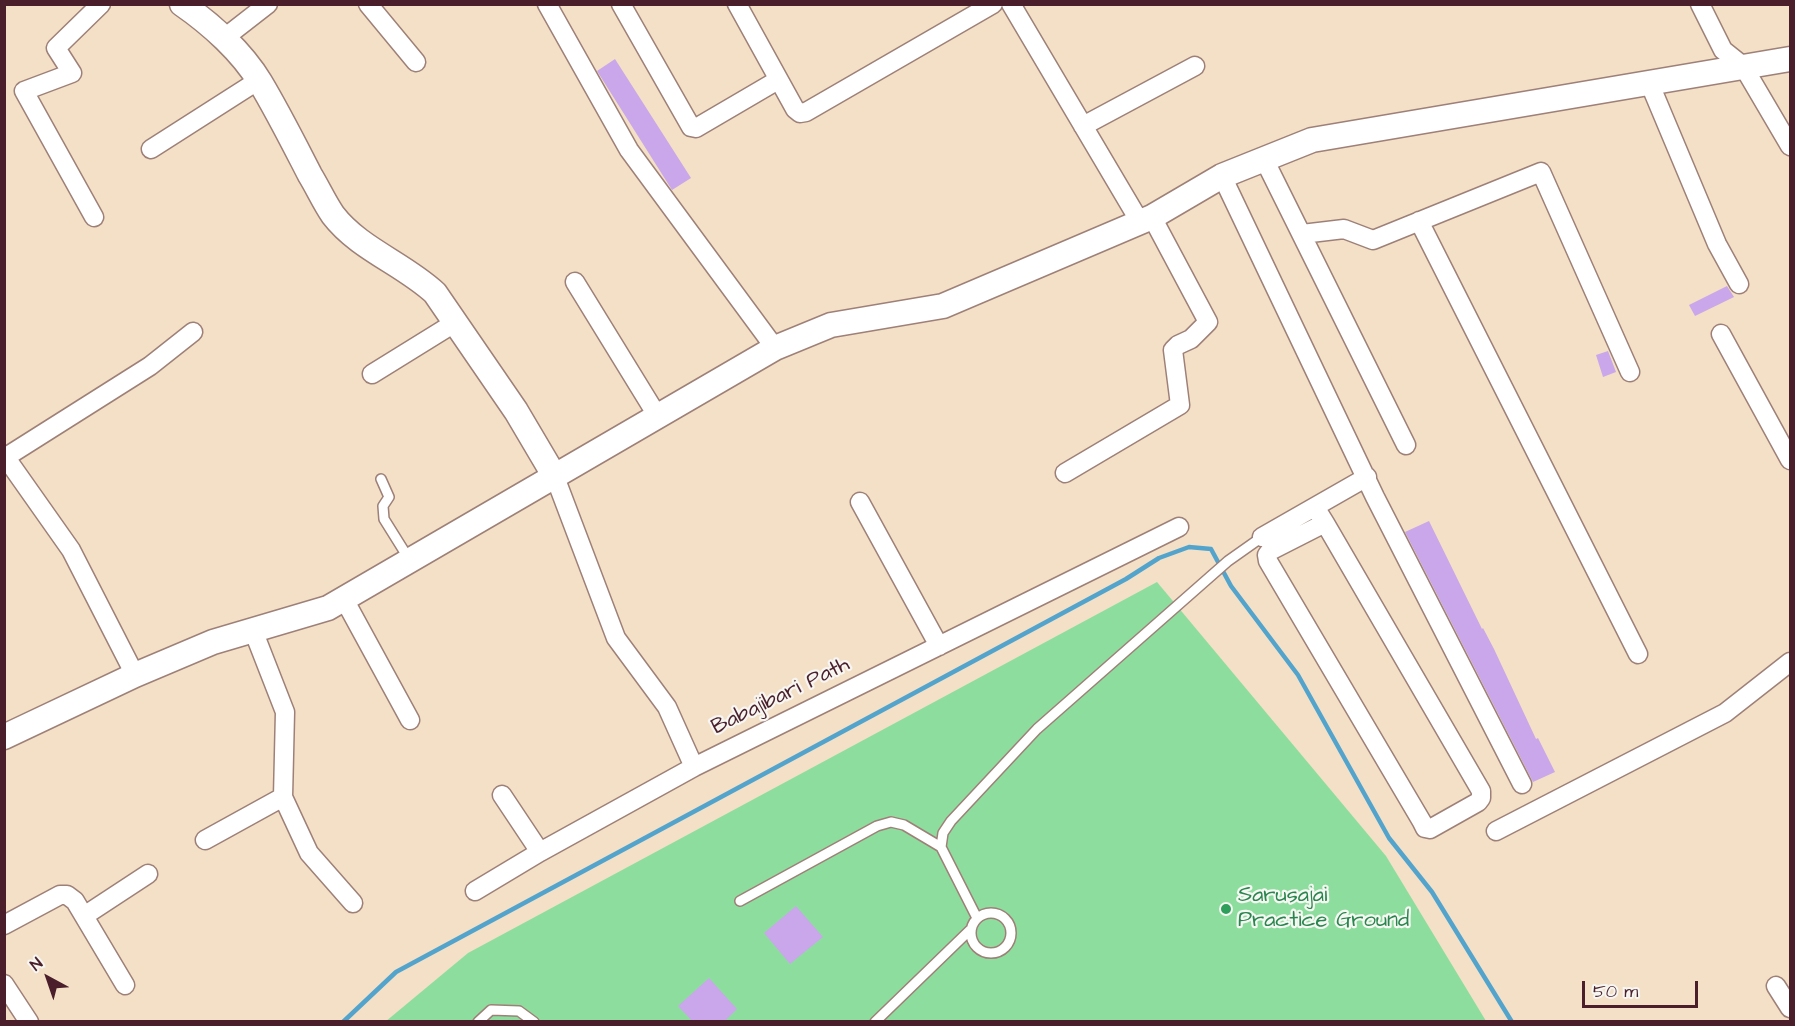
<!DOCTYPE html>
<html>
<head>
<meta charset="utf-8">
<style>
  body { margin:0 }
  #map { position:relative; width:1795px; height:1026px; overflow:hidden; background:#f3e0c6; font-family:"Architects Daughter",sans-serif }
  canvas { display:block }
  .frame { position:absolute; inset:0; border:6px solid #4a1f2b; pointer-events:none }
  .north { position:absolute; left:18px; top:948px; width:60px; height:60px; -webkit-text-stroke:4px #f6f6f2; paint-order:stroke; rotate:320deg; font-size:16px; font-weight:700; line-height:24px; text-align:center; color:#4a1f2b }
  .north::after { content:''; display:block; margin:auto; width:21px; height:27px; background:#4a1f2b; clip-path:polygon(50% 0,100% 100%,50% 72%,0 100%) }
  .scale { position:absolute; left:1582px; top:981px; width:116px; height:27px; box-sizing:border-box; border:3px solid #4a1f2b; border-top:0; padding-left:8px; font-size:18px; line-height:21px; white-space:nowrap; color:#4a1f2b; -webkit-text-stroke:4px #f6f6f2; paint-order:stroke }
</style>
</head>
<body>
<div id="map">
<canvas width="1795" height="1026"></canvas>
<div class="frame"></div>
<div class="north">N</div>
<div class="scale">50 m</div>
</div>
<script>
const context = document.querySelector('canvas').getContext('2d');
context.lineJoin = 'round';
function fill(path, color) {
  context.fillStyle = color;
  context.fill(path, 'evenodd');
}
function trace(path, color, width, dash) {
  context.strokeStyle = color;
  context.lineWidth = width;
  context.lineCap = dash ? 'butt' : 'round';
  context.setLineDash(dash || []);
  context.stroke(path);
}
function drawText(font, color, halo, rows, align = 'center') {
  context.font = font + ' "Architects Daughter",sans-serif';
  context.lineWidth = 4.5;
  context.setLineDash([]);
  context.textBaseline = 'middle';
  context.strokeStyle = halo;
  context.fillStyle = color;
  for (const [text, x, y, turn = 0] of rows) {
    context.save();
    context.translate(x, y);
    context.rotate((+turn || 0) * Math.PI / 180);
    context.textAlign = isNaN(turn) ? turn : align;
    if (halo) context.strokeText(text, 0, 0);
    context.fillText(text, 0, 0);
    context.restore();
  }
}
const green = new Path2D(`
  M1157 582 1386 856 1486 1021 385 1022 468 953Z`);
const stream = new Path2D(`
  M343 1022 396 972 1126 579 1159 558 1189 547 1211 549 1231 586 1298 675 1389 838 1432 892 1512 1022`);
const building = new Path2D(`
  M615 59 691 178 672 190 597 71Z
  M1727 286 1734 297 1695 316 1689 305Z
  M1608 351 1616 372 1603 377 1596 355Z
  M1429 521 1482 629 1483 628 1494 649 1536 739 1538 738 1555 772 1533 782 1405 532Z
  M796 906 823 937 790 964 764 933Z
  M709 978 737 1009 724 1022H693L678 1006Z`);
const lane = new Path2D(`
  M381 479 389 497 383 506 384 519 409 559
  M740 901 877 826 891 822 904 825 941 847
  M971 933a20 20 0 1 1 40 0a20 20 0 1 1-40 0Z
  M977 918 941 847 943 833 951 821 1037 729 1228 561 1262 537
  M478 1022 491 1010 519 1011 534 1022
  M875 1022 970 930`);
const street = new Path2D(`
  M368 4 416 62
  M547 4 629 150 775 348
  M621 4 691 127 696 128 778 80
  M737 4 795 109 800 113 806 112 993 4
  M1011 4 1140 222
  M1700 4 1723 50 1743 66 1790 146
  M223 39 268 4
  M1649 82 1717 244 1739 284
  M1083 126 1195 66
  M151 149 259 80
  M1264 159 1406 445
  M1222 176 1375 497 1522 784
  M94 217 24 91 72 73 56 48 101 4
  M1419 221 1638 654
  M1302 234 1344 229 1373 240 1541 172 1630 372
  M575 282 658 417
  M1721 334 1790 460
  M372 374 456 322
  M4 455 71 550 135 675
  M6 457 150 366 193 332
  M1065 473 1180 405 1173 350 1178 345 1191 339 1208 322 1152 217
  M555 477 616 638 667 707 694 767 1179 527
  M860 502 939 646
  M1315 507 1325 523 1481 791V798L1478 802 1430 829 1425 828 1422 822 1268 561 1267 555 1270 551 1325 523
  M1262 537 1367 477
  M344 599 410 720
  M253 630 285 712 283 797 309 853 353 903
  M502 795 540 852 694 767
  M1496 831 1725 713 1790 662
  M205 840 283 797
  M475 891 540 852
  M84 916 148 874
  M4 925 60 895H67L75 901 125 985
  M4 984 29 1022
  M1776 986 1790 1008`);
const secondary = new Path2D(`
  M182 4C211 24 242 52 260 82 278 112 294 144 310 175 318 188 324 202 333 215 359 249 404 264 435 293L516 411 555 477
  M4 737 135 675 213 642 328 608 775 348 831 325 943 306 1152 217 1222 176 1312 140 1790 59`);
const markers = [
  [1226,909,6,"#2e9e5b"]
];
const streetNames = [
  ["Babajibari Path",781,697,-26]
];
const leisureNames = [
  ["Sarusajai",1238,896],
  ["Practice Ground",1238,921]
];
fill(green, '#8dde9e');
trace(stream, '#53a4cd', 4.5);
fill(building, '#c9a7ea');
trace(lane, '#9e8078', 12);
trace(street, '#9e8078', 21);
trace(secondary, '#9e8078', 27);
trace(lane, '#fff', 9);
trace(street, '#fff', 18);
trace(secondary, '#fff', 24);
for (const [x, y, r, color] of markers) {
  const dot = new Path2D();
  dot.arc(x, y, r, 0, 2 * Math.PI);
  context.fillStyle = color;
  context.fill(dot);
  trace(dot, '#f6f6f2', 2);
}
drawText('22px', '#4a1f2b', '#f6f6f2', streetNames);
drawText('22px', '#27864d', '#f6f6f2', leisureNames, 'left');
</script>
</body>
</html>
